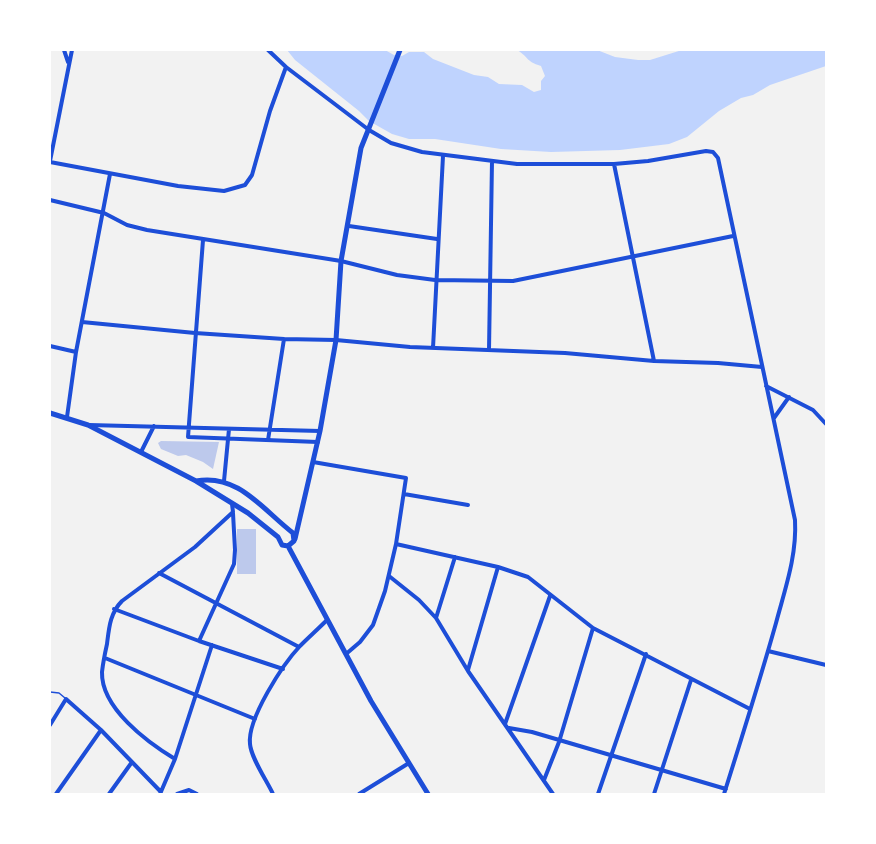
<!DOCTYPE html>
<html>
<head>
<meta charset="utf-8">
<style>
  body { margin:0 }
  #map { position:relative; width:876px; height:844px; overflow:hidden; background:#f2f2f2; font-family:"PT Sans Narrow",sans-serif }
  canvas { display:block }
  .frame { position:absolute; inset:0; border:51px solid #fff; pointer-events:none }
</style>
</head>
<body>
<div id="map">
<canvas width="876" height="844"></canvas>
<div class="frame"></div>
</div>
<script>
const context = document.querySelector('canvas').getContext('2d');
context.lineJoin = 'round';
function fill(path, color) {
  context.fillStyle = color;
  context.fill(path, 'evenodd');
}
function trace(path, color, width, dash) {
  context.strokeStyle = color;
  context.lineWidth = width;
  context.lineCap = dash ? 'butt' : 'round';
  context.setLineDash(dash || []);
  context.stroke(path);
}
const water = new Path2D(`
  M287 50H385L394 55 402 56 409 52H424L433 59 474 75 488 77 499 84 522 85 534 92 541 90V81L545 76 541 66C525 61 529 57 517 50H597L615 57 638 60H650L682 50H826V66L770 85 753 95 741 98 719 111 687 137 669 144 620 150 551 152 501 149 435 139H409L392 134 369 121 359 111 295 60Z`);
const building = new Path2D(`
  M161 441 219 442 213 469 203 462 186 455 178 456 161 449 158 443Z
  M237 529H256V574H237Z`);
const service = new Path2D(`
  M50 692 59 693 65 698`);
const minor = new Path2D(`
  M64 50 68 62
  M268 50 286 67 369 130 391 143 422 152 517 164H614L648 161 706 151 713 152 718 158 795 520C797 556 785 589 776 623 760 680 742 737 724 794
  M50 161 72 50
  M50 162 178 186 224 191 245 185 252 175 270 111 286 67
  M614 164 654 361
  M50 200 104 213 127 225 147 230 341 261 397 275 435 280 513 281 733 236
  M349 226 437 239
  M203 240 188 437 318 442
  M82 322 195 333 284 339 336 340 410 347 565 353 654 361 718 363 762 367
  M50 346 76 352
  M433 348 443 156
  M489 350 492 161
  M766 386 813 410 826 424
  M67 417 76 352 110 174
  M774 418 789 397
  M89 425 320 431
  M268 440 284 339
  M141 452 154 426
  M313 462 406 478 396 544 385 591 373 625 360 642 346 654
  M224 481 229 429
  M404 494 468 505
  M396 544 498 567 528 577 593 628 750 709
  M159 573 299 647
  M389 576 419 600 436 618 468 671 553 794
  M114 609 199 641 283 669
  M436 618 455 557
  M199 641 234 564 235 550 233 513
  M768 651 826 665
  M105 658 255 719
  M468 670 498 567
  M505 724 550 596
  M50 725 66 699 101 730 161 792
  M509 728 532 732 726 789
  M175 759C147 742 101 708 102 672 103 663 105 653 107 644 109 628 110 613 122 601L195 547 233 512 232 504
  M544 780 559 742 593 628
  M56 794 101 730
  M109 794 132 762
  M160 794 175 759 212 645
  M177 794 189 790 197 794
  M273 794C267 781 251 758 250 744 247 719 283 664 300 646 309 637 318 629 327 620
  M359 794 409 763
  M598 794 646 654
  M654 794 691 680`);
const secondary = new Path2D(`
  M295 539 320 431 336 340 341 261 361 148 400 50`);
const primary = new Path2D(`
  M50 413 88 425 196 481 248 513 278 537 282 545 288 546 371 701 428 794
  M196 481C238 473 263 510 293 533L294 541 288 546`);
fill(water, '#bfd3fe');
fill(building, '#bdc9ec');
trace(service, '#1d4ed8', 1.5);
trace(minor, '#1d4ed8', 4);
trace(secondary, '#1d4ed8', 5);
trace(primary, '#1d4ed8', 5);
</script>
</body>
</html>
